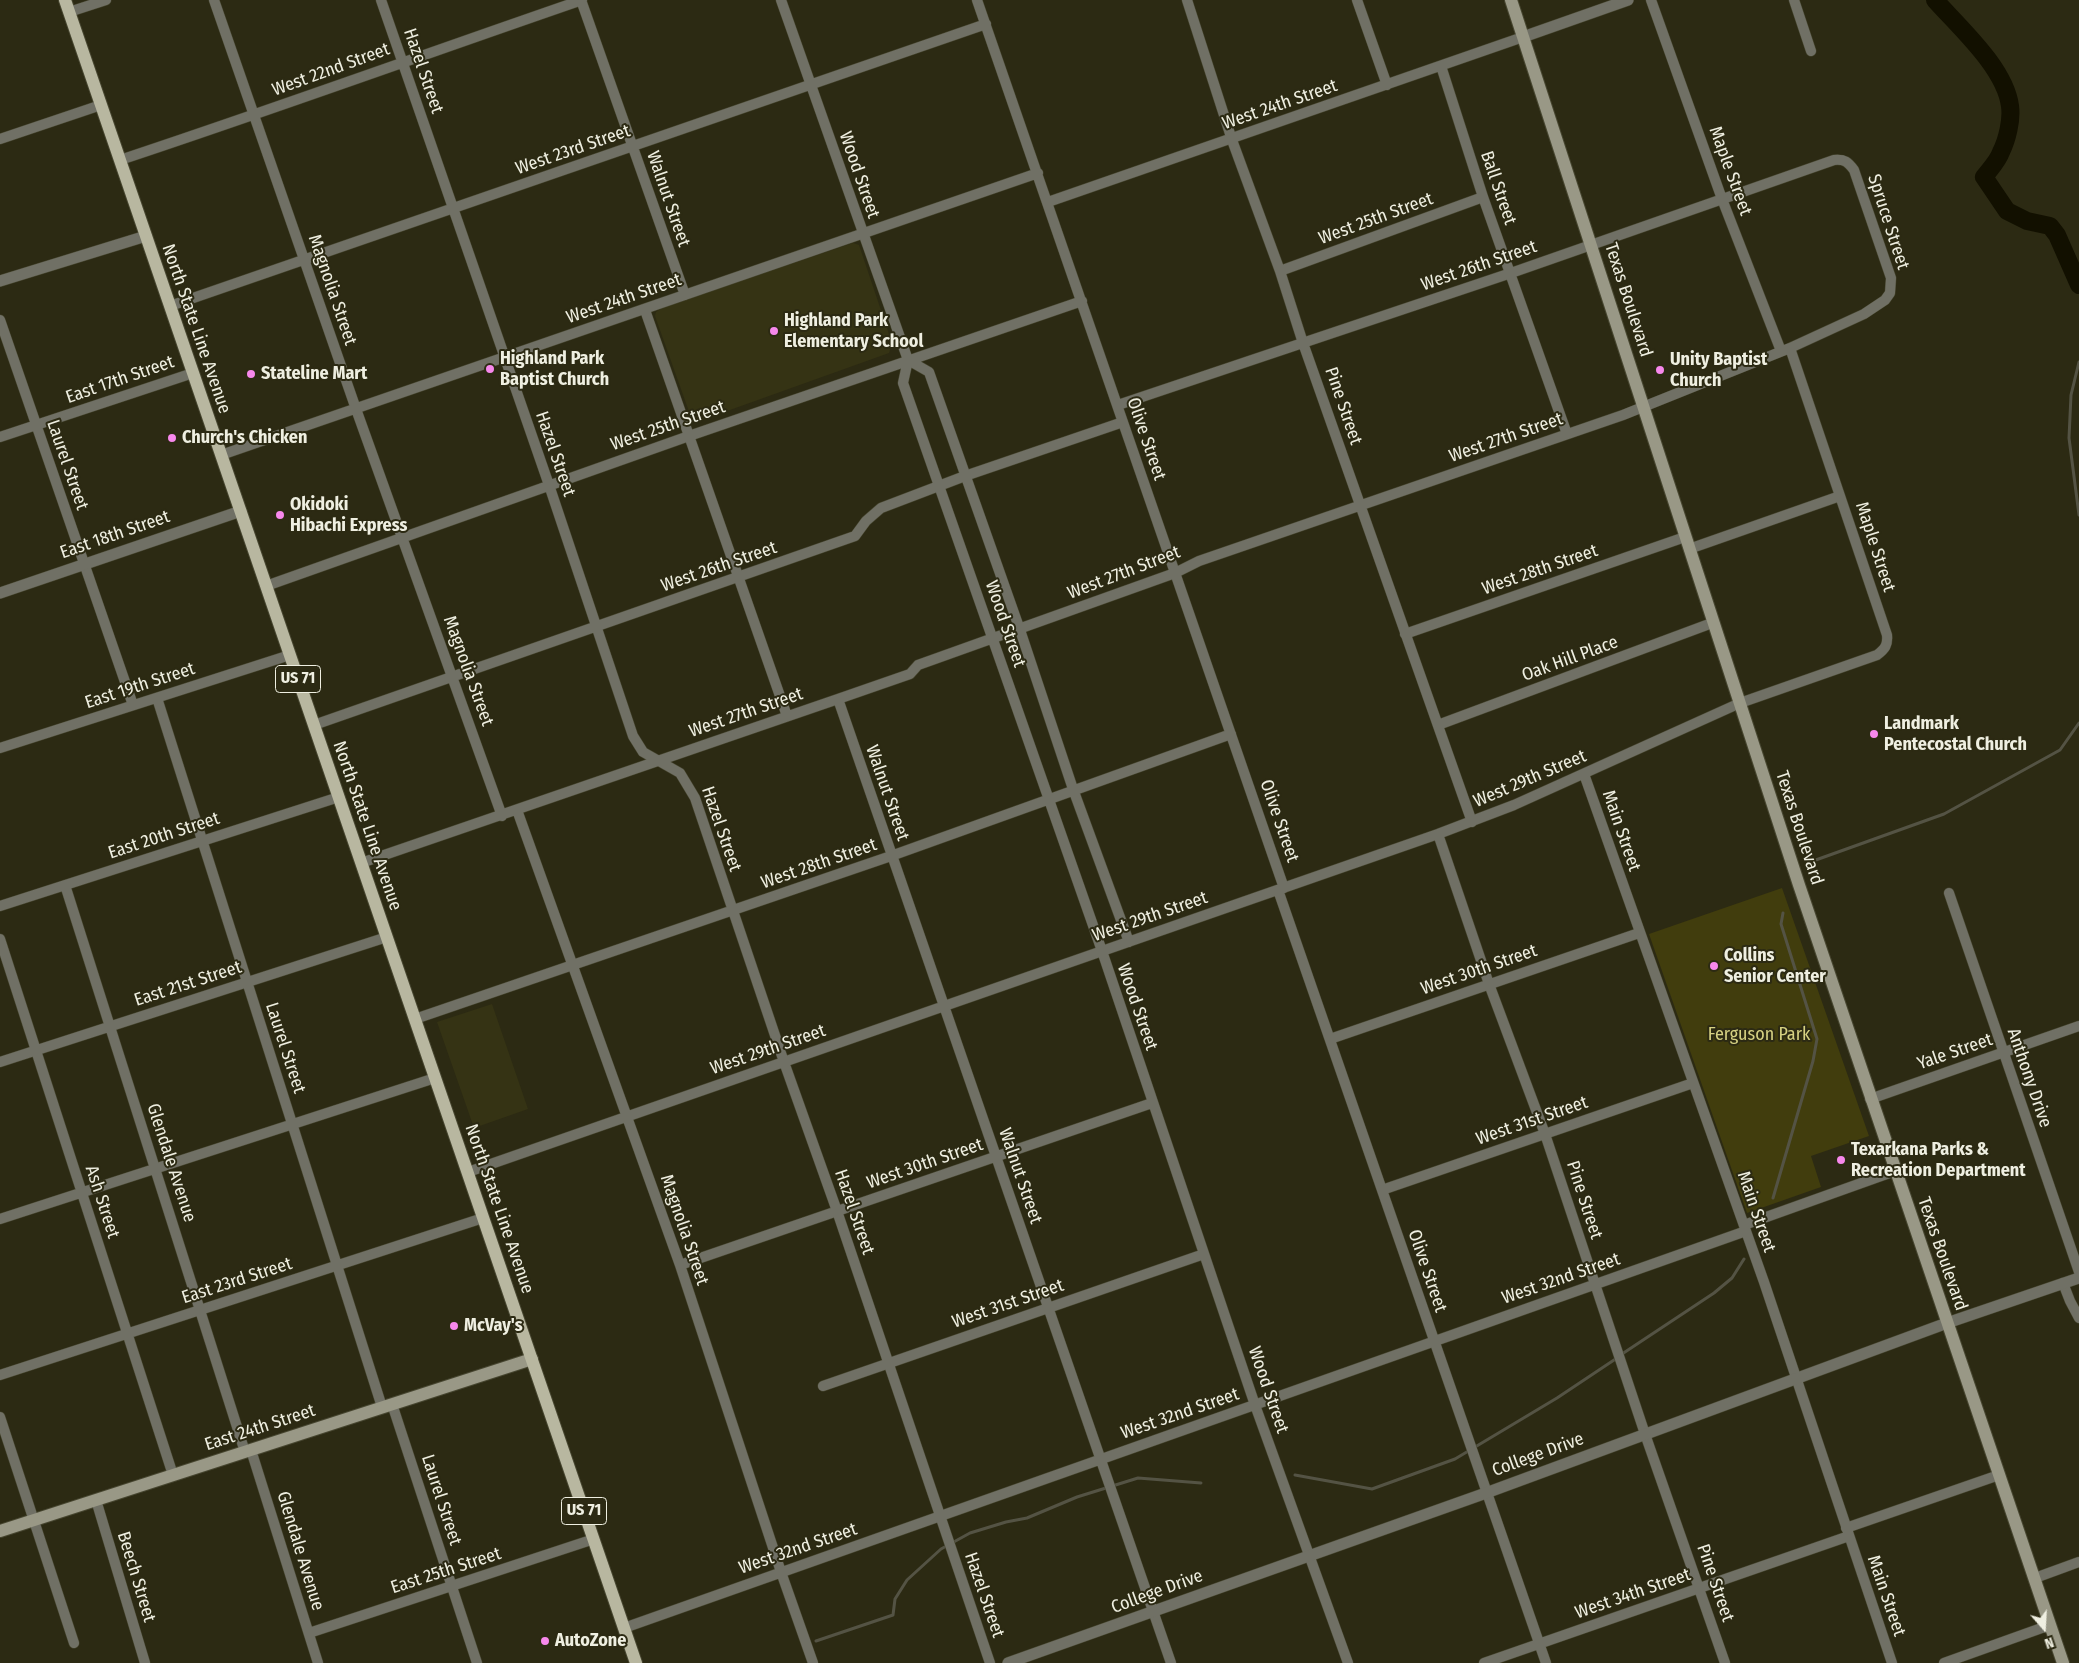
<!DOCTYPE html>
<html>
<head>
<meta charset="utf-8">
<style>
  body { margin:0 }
  #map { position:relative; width:2079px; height:1663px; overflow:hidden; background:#2c2a13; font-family:"Fira Sans Condensed",sans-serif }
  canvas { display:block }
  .north { position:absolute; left:2019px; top:1603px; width:50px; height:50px; -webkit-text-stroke:4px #2c2a13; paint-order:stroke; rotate:161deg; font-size:14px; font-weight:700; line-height:20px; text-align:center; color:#efefe1 }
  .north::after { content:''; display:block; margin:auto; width:18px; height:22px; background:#efefe1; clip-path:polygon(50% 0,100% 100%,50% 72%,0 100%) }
</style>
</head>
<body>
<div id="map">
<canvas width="2079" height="1663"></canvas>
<div class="north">N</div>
</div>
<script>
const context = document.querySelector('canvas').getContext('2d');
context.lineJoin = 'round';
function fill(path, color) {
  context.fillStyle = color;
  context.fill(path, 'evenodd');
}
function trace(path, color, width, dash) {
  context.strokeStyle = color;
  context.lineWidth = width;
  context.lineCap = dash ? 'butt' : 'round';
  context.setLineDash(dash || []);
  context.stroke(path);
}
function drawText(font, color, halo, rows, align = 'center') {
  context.font = font + ' "Fira Sans Condensed",sans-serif';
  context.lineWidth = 4;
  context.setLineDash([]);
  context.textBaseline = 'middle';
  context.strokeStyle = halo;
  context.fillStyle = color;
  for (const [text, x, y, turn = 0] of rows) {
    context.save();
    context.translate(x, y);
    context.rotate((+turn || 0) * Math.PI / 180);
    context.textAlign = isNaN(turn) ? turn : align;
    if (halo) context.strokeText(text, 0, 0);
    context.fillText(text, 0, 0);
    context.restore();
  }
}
const built = new Path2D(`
  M853 243 859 245 892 343 889 353 702 420H692L655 316 656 312 663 307Z
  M492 1004 528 1109 474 1128 437 1022Z`);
const green = new Path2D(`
  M1782 888 1869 1136 1811 1156 1821 1187 1747 1213 1649 934Z`);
const stream = new Path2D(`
  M2079 362 2071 395 2069 438 2079 515
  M1813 861 1944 814 2060 750 2079 723
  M1773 1198 1813 1061 1817 1039 1781 924 1783 913
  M1622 1354 1714 1293 1732 1278 1744 1259
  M1295 1475 1372 1489 1455 1459 1557 1398 1617 1358
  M816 1641 893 1615 895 1599 907 1580 941 1549 970 1533 1006 1522 1027 1518 1077 1497 1138 1478 1201 1483`);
const river = new Path2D(`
  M1935 0C1960 28 2005 68 2010 106 2012 120 2007 140 2001 152 1998 161 1990 169 1984 177L2007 211 2027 221 2050 226 2057 235 2079 285`);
const minor = new Path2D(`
  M214 0 356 409 502 816
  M381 0 549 485 633 736 643 752 680 773 695 798 784 1062 837 1211 990 1663
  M581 0 685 295
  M781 0 908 360 903 383 1102 951 1255 1405 1348 1663
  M977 0 1284 888
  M1187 0 1232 140 1280 271 1303 343 1472 822
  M1357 0 1387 85
  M1651 0 1722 199 1781 351
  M1794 0 1811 51
  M69 12 106 0
  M1441 66 1483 197 1567 434
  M0 139 101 105
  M120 160C274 109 428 53 582 0
  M1048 202 1523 37
  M1280 271 1483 197
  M170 306 986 24
  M645 310 787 716
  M0 320 133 705
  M908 360 929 372 1020 630 1073 789 1129 942
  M0 437 193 373
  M221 455 1038 173
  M1689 549 1840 496
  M266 586 689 436 1082 301
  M1405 634 1685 537
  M157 698 382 1407
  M838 699 1171 1663
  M314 725 855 536 866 521 881 508 965 476 1123 422
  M1438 725 1712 623
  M0 748 290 655
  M1584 774 1764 1282 1892 1663
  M517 810 680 1265 781 1572 813 1663
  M1438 834 1489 984 1545 1134 1645 1434 1725 1663
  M361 863 838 699 910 674 918 665 1175 573 1199 561 1623 415 1790 348 1864 314 1885 300 1890 293 1891 278 1854 170C1848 162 1845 159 1834 160L1511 273 1118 405
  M65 885 245 1452
  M1278 890 1546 1663
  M1949 893 2079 1272
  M0 906 339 797
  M0 939 173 1475
  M415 1019 891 856 1231 734
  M1330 1039 1639 933
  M0 1062 387 937
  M1870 1099 2079 1026
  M468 1172 1438 834 1514 805 1740 703 1877 655C1885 649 1888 645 1887 635L1790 348
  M1382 1190 1693 1083
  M0 1219 435 1078
  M1744 1225 1895 1171
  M680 1265 1152 1103
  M2063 1283 2070 1301 2079 1318
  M0 1375 483 1218
  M823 1386 1204 1254
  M392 1404 477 1663
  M0 1417 74 1643
  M251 1450 318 1663
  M96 1500 145 1663
  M1846 1528 1999 1475
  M2035 1578 2079 1562
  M624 1628 1746 1231
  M309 1633 594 1539
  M1484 1663 1849 1536
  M1944 1663 2050 1625`);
const tertiary = new Path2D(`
  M1523 37 1628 0
  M0 281 146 236
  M0 593 241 511
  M1008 1663 1486 1493 1947 1323 2079 1278`);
const secondary = new Path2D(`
  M1511 0 1799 885 2063 1663
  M0 1531 532 1359`);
const primary = new Path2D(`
  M65 0 636 1663`);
const markers = [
  [774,331,5,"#f788ec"],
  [490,369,5,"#f788ec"],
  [1660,370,5,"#f788ec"],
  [251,374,5,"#f788ec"],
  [172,438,5,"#f788ec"],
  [280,515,5,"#f788ec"],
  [1874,734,5,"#f788ec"],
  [1714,966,5,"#f788ec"],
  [1841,1160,5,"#f788ec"],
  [454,1326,5,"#f788ec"],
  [545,1641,5,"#f788ec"]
];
const shields = [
  [298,679,45],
  [584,1511,45]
];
const shieldNames = [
  ["US 71",298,679],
  ["US 71",584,1511]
];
const streetNames = [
  ["West 22nd Street",331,70,-20],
  ["Hazel Street",423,71,71],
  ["West 24th Street",1280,105,-19],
  ["West 23rd Street",573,150,-19],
  ["Maple Street",1730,171,70],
  ["Wood Street",859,175,71],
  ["Ball Street",1498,188,71],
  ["Walnut Street",668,199,71],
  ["West 25th Street",1376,219,-20],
  ["Spruce Street",1888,222,72],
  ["West 26th Street",1479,266,-19],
  ["Magnolia Street",332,290,71],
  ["West 24th Street",624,299,-19],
  ["Texas Boulevard",1628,300,72],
  ["North State Line Avenue",196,329,71],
  ["East 17th Street",120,380,-19],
  ["Pine Street",1343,406,71],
  ["West 25th Street",668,426,-19],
  ["West 27th Street",1506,438,-19],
  ["Olive Street",1146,439,71],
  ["Hazel Street",555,454,71],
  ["Laurel Street",67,465,71],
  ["East 18th Street",115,535,-19],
  ["Maple Street",1875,547,72],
  ["West 26th Street",719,567,-19],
  ["West 28th Street",1540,570,-19],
  ["West 27th Street",1124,573,-21],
  ["Wood Street",1005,624,71],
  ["Oak Hill Place",1570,659,-20],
  ["Magnolia Street",468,671,70],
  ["East 19th Street",140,686,-18],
  ["West 27th Street",746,713,-19],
  ["West 29th Street",1530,779,-23],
  ["Walnut Street",887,793,71],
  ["Olive Street",1279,821,71],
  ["North State Line Avenue",367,826,71],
  ["Texas Boulevard",1799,828,72],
  ["Hazel Street",721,829,71],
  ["Main Street",1621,831,71],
  ["East 20th Street",164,836,-18],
  ["West 28th Street",819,864,-19],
  ["West 29th Street",1150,917,-19],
  ["West 30th Street",1479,970,-19],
  ["East 21st Street",188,984,-18],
  ["Wood Street",1137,1007,71],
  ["Laurel Street",285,1048,72],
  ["West 29th Street",768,1050,-19],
  ["Yale Street",1955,1052,-19],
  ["Anthony Drive",2029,1078,71],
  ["West 31st Street",1532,1121,-19],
  ["Glendale Avenue",171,1163,72],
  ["West 30th Street",925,1164,-19],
  ["Walnut Street",1020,1176,71],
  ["Pine Street",1584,1200,72],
  ["Ash Street",102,1202,72],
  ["North State Line Avenue",499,1209,71],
  ["Hazel Street",854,1212,71],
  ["Main Street",1756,1212,71],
  ["Magnolia Street",684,1230,71],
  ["Texas Boulevard",1942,1254,71],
  ["Olive Street",1427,1271,71],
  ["West 32nd Street",1561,1279,-19],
  ["East 23rd Street",237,1281,-18],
  ["West 31st Street",1008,1304,-19],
  ["Wood Street",1268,1390,71],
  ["West 32nd Street",1180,1414,-19],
  ["East 24th Street",260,1428,-18],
  ["College Drive",1538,1455,-20],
  ["Laurel Street",441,1500,72],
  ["West 32nd Street",798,1549,-19],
  ["Glendale Avenue",300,1551,73],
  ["East 25th Street",446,1571,-18],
  ["Beech Street",136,1577,73],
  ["Pine Street",1715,1583,71],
  ["College Drive",1157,1592,-20],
  ["West 34th Street",1633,1594,-19],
  ["Hazel Street",984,1595,71],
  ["Main Street",1886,1596,71]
];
const poiNames = [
  ["Highland Park",784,321],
  ["Elementary School",784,342],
  ["Highland Park",500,359],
  ["Baptist Church",500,380],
  ["Unity Baptist",1670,360],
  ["Church",1670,381],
  ["Stateline Mart",261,374],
  ["Church's Chicken",182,438],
  ["Okidoki",290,505],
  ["Hibachi Express",290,526],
  ["Landmark",1884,724],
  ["Pentecostal Church",1884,745],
  ["Collins",1724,956],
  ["Senior Center",1724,977],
  ["Texarkana Parks &",1851,1150],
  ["Recreation Department",1851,1171],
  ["McVay's",464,1326],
  ["AutoZone",555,1641]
];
const parkNames = [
  ["Ferguson Park",1759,1035]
];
fill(built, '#353314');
fill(green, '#413d0d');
trace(stream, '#545344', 3);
trace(river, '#121000', 18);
trace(minor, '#474630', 11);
trace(tertiary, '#474630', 12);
trace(secondary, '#474630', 14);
trace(primary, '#474630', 14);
trace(minor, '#707065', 10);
trace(tertiary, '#707065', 11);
trace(secondary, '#999886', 12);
trace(primary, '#b8b7a0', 12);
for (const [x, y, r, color] of markers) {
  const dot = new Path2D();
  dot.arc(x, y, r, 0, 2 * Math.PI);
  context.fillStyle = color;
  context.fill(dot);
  trace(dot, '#2c2a13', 2);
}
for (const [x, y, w] of shields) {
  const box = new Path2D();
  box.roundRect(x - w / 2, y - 13.5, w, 27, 4);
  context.fillStyle = '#2c2a13';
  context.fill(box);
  trace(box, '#efefe1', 1);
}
drawText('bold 16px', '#efefe1', null, shieldNames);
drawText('18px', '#efefe1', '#2c2a13', streetNames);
drawText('bold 18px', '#efefe1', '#2c2a13', poiNames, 'left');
drawText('18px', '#d6d182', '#2c2a13', parkNames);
</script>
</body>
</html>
